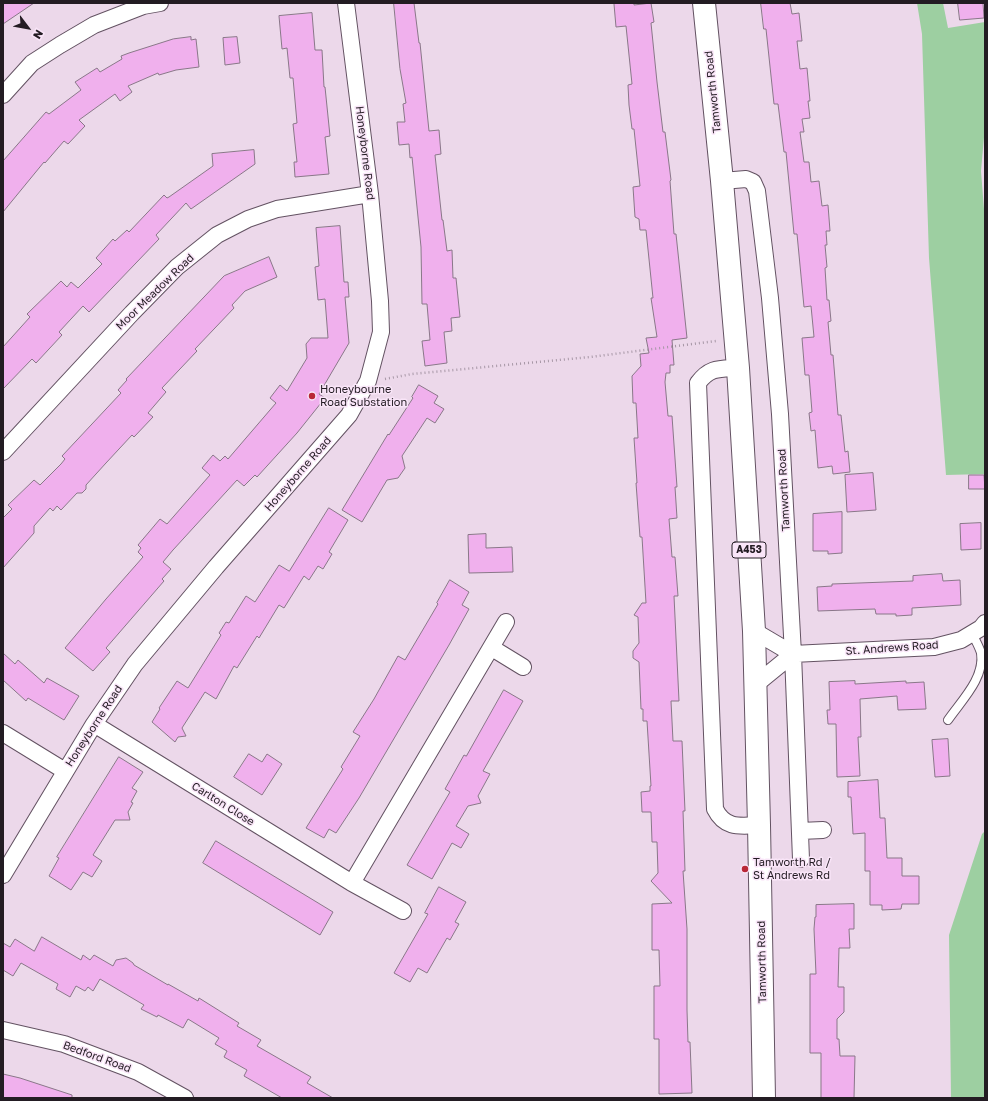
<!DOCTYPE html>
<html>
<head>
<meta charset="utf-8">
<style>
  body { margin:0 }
  #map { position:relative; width:988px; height:1101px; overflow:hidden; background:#ecd8ea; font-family:"Golos Text",sans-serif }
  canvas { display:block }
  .frame { position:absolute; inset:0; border:4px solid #231c23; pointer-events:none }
  .north { position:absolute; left:8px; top:8px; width:40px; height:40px; -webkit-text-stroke:3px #f9e5f8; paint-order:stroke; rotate:122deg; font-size:11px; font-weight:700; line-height:16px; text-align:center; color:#231c23 }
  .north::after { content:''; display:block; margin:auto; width:14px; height:18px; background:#231c23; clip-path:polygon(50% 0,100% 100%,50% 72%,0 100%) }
</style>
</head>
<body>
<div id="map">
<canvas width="988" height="1101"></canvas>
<div class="frame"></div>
<div class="north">N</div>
</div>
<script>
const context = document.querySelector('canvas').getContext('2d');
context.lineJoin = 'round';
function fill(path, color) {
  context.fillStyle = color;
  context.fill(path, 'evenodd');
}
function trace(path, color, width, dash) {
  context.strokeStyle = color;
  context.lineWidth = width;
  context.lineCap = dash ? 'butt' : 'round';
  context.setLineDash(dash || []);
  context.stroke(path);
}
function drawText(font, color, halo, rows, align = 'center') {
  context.font = font + ' "Golos Text",sans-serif';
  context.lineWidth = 3;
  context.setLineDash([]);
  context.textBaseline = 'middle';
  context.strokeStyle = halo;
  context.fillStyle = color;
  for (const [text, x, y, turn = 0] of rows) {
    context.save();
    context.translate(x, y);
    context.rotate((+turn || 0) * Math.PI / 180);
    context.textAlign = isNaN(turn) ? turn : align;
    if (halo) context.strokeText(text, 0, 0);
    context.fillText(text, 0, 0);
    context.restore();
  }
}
const green = new Path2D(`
  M917 3H943L948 28 985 22V126L981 171 985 222V474L946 475 929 258 922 34Z
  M985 831V1098H951L949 935 982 834Z`);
const building = new Path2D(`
  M3 3H34L3 24Z
  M394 3H414L419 43H420L429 131 439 130 441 154 435 155 442 220H443L447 251 452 250 453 278H456L460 317 451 318 452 331 444 332 447 363 425 366 422 341 430 340 427 304H422L421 247 412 157 410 158 409 144 399 145 397 122H405L403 104 406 103 400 69Z
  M626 3H634V5L651 3 654 22 651 23 657 82 663 132H665L671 180 670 181 674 234H676L687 338 672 340 674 365H670V373H666L665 382 668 416H672L677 487H675L677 518 669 519 672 557H675L678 596H674L679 701H671L673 741H682L685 811H683L685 871H683L687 929V1010L688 1042H690L692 1093 659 1094V1039H654V986H660L659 950H652V904L672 903 651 881 658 873 657 842H652L651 812H642L641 792 650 791V786H651L647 721H643V709H641L639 662 633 658V651L639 643 638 617 634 615 642 603H646L642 537H640L636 483H637L634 438H638L636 403H633L632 376 641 366 640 354 649 353 646 338 657 337 651 298H653L646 230H640L639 219 635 217 633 187 640 186 634 129H632L629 105 628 85 632 84 626 26 616 27 614 4Z
  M761 3H790L792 14 799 13 802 41H797L800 69 807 68 810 101H808L810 118 802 119 804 132H800L804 162H809L811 182 819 181 822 206 828 205 830 231H826L827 245H825L827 267 825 268 827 300H829L831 321 828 322 831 355H833L838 415H841L845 452 848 451 850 472 833 474 832 466 818 468 815 430 811 431 809 413 812 412 809 375H805L802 338 814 337 811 306 804 307 797 234H794L786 152H784L778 104H774L766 29H764Z
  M958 3H983L984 18 960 20Z
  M312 13 315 50H322L324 87H325L330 136 325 137 329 174 295 177 294 162H297L293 124 297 123 293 78H290L287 48 282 49 279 16Z
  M191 37V40L196 39 199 67 176 70 159 75 158 73 128 86 132 92 120 101 115 94 79 120 85 126 68 144 64 141 45 163 44 162 3 212V161L46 112 49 114 81 90 75 82 97 68 100 72 122 59 121 56 129 53 173 39Z
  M237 37 240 63 225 65 223 38Z
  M254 150 255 164 191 209 186 203 156 235 159 239 89 312 83 306 59 332 62 335 36 363 32 359 3 389V347L30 317 27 314 61 281 67 287 71 282 78 288 102 264 96 258 113 239 115 241 127 230 129 232 164 195 167 198 169 197 213 166 212 154Z
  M340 226 344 282H348L349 297H345L349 343 319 394 325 398 297 433 257 477 255 475 244 486 237 480 173 550 163 562 171 569 162 579 164 581 106 648 110 652 93 671 65 648 106 599 143 557 138 552 141 548 138 545 160 519 167 524 210 475 202 468 213 455 220 461 225 456 228 459 276 403 270 398 280 385 287 391 307 358 306 344 311 338H328L325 299 318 300 315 267 319 266 316 228Z
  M269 257 277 277 245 291 232 305 234 308 195 349 197 351 162 388 166 392 148 413 153 417 134 437 132 435 106 463 86 485V489L82 493H77L61 510 57 506 53 511 50 508 34 526V533L3 568V518L12 509 8 505 34 480 40 485 61 464 65 459 62 456 121 393 118 390 127 380 126 379 224 276Z
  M419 385 438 396 434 403 444 409 435 423 427 418 402 456 405 468 398 478 387 480 362 522 342 510 388 434 389 435 413 398 412 397Z
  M873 473 876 510 847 512 845 475Z
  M969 475H984L985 489H969Z
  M329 508 348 520 329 552 332 554 323 569 318 566 309 580 304 576 284 608 279 605 259 638 257 636 237 668 234 666 216 699 205 692 182 728 186 736 178 737 175 742 152 722 160 709 159 708 177 681 188 688 221 635 219 633 226 622 229 623 246 596 255 602 279 565 289 571Z
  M842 512V553L828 554V551H813V514Z
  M981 523V549L961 550 960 524Z
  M486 534V548L512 547 513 572 469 573 468 535Z
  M942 574 943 581 960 580 961 605 912 608V615L896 616V614H876L875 609 818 611 817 587 832 586V584L913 581V576Z
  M450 580 469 592 462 605 469 609 449 645 359 798 336 833 329 829 324 838 306 828 343 769 341 767 360 736 353 732 374 699 398 656 405 660 438 604 437 603Z
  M3 653 15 664 18 660 44 683 47 678 79 696 64 720 28 698 26 701 3 680Z
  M855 681V684L906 681V683L924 682 926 709 898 710 897 696 860 699 861 737H858L860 776 837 777 836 724H828L827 710H830L829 682Z
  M504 690 523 701 483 771 490 774 478 796 481 803 468 806 456 826 469 834 461 848 452 843 432 879 407 865 450 792 445 789 464 755 466 756Z
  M948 739 950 776 935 777 932 740Z
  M249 754 262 762 267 754 282 764 262 795 234 777Z
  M119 757 143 772 132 788 137 791 131 802 133 803 128 812 130 820H115L93 855 102 861 92 877 83 872 71 890 49 876 59 858 57 857Z
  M878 780 880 818H885L887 858H902V876H919V904H902L901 909 882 910V905H870V871H865V833L853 834 851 797H848V782Z
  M216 841 333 912 320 935 203 863Z
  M439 887 466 902 455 922 459 924 450 940 447 938 427 973 418 968 410 982 394 973 428 914 425 913Z
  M854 904V929H849L850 948H839L838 987H844V1012L837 1019V1039H839L840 1056H855L854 1098H821V1053H810V974H816L814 929 815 917H816V905Z
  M42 937 81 960 83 955 90 960 94 955 113 966 116 960 126 958 133 963 134 965 168 985V984L198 1001 199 998 239 1023 237 1026 261 1040 257 1046 311 1077 307 1083 333 1098H282L244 1076 247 1070 224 1057 227 1051 215 1044 219 1038 188 1019 183 1028 158 1015 157 1017 141 1009 144 1005 100 979 93 991 88 987 85 991 76 986 70 997 56 989 58 984 21 963 13 976 3 970V943L10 947 15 939 34 951Z
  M3 1074 20 1078 72 1095V1098H3Z`);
const path = new Path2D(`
  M385 379 412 374 590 357 716 341`);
const service = new Path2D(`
  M948 720C961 701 985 678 981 653 979 646 975 640 972 633`);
const minor = new Path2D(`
  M3 95 32 63 60 45 94 25 143 6 160 3
  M722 181 746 179 753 182 757 191 770 298 780 414 793 654 801 859
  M738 368C719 369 710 367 698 383L715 809C725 829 740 826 759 825
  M3 452 132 313 177 267 217 235 248 219 277 209 370 194
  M754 631 793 654 934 647 961 640 981 628 985 623
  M492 648 523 667
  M755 685 793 654
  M94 724 352 883 403 911
  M3 733 65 771
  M800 831 823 830
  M3 875 94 724 135 664 216 567 349 415 368 381 381 332 380 301 370 194 346 3
  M352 883 506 622
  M3 1030 64 1044 138 1072 185 1098`);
const primary = new Path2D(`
  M704 3 722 181 738 368 754 631 759 825 764 1098`);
const markers = [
  [312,396,4,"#b92837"],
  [745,869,4,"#b92837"]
];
const shields = [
  [749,550,34]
];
const shieldNames = [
  ["A453",749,550]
];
const streetNames = [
  ["Tamworth Road",713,92,-96],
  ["Honeyborne Road",365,153,83],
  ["Moor Meadow Road",155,292,-44],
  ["Honeyborne Road",298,474,-49],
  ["Tamworth Road",784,490,-93],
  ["St. Andrews Road",892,648,-4],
  ["Honeyborne Road",94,726,-57],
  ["Carlton Close",223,804,32],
  ["Tamworth Road",762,962,-91],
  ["Bedford Road",97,1057,20]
];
const poiNames = [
  ["Honeybourne",320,390],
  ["Road Substation",320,403],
  ["Tamworth Rd /",753,863],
  ["St Andrews Rd",753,876]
];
fill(green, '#9dcfa1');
fill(building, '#f0b0ed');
trace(building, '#897788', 1);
trace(service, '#635262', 10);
trace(minor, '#635262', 18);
trace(primary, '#635262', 24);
trace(path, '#a797a6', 2.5, [1, 3]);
trace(service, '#fff', 8);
trace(minor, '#fff', 16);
trace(primary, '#fff', 22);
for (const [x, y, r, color] of markers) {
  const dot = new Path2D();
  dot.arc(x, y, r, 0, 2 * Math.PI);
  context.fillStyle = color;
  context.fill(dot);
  trace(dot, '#f9e5f8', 1.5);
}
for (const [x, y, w] of shields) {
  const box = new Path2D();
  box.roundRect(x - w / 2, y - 8, w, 16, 3);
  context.fillStyle = '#f9e5f8';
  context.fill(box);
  trace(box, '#231c23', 1);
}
drawText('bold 10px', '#231c23', null, shieldNames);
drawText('11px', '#231c23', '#f9e5f8', streetNames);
drawText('11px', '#231c23', '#f9e5f8', poiNames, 'left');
</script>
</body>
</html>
